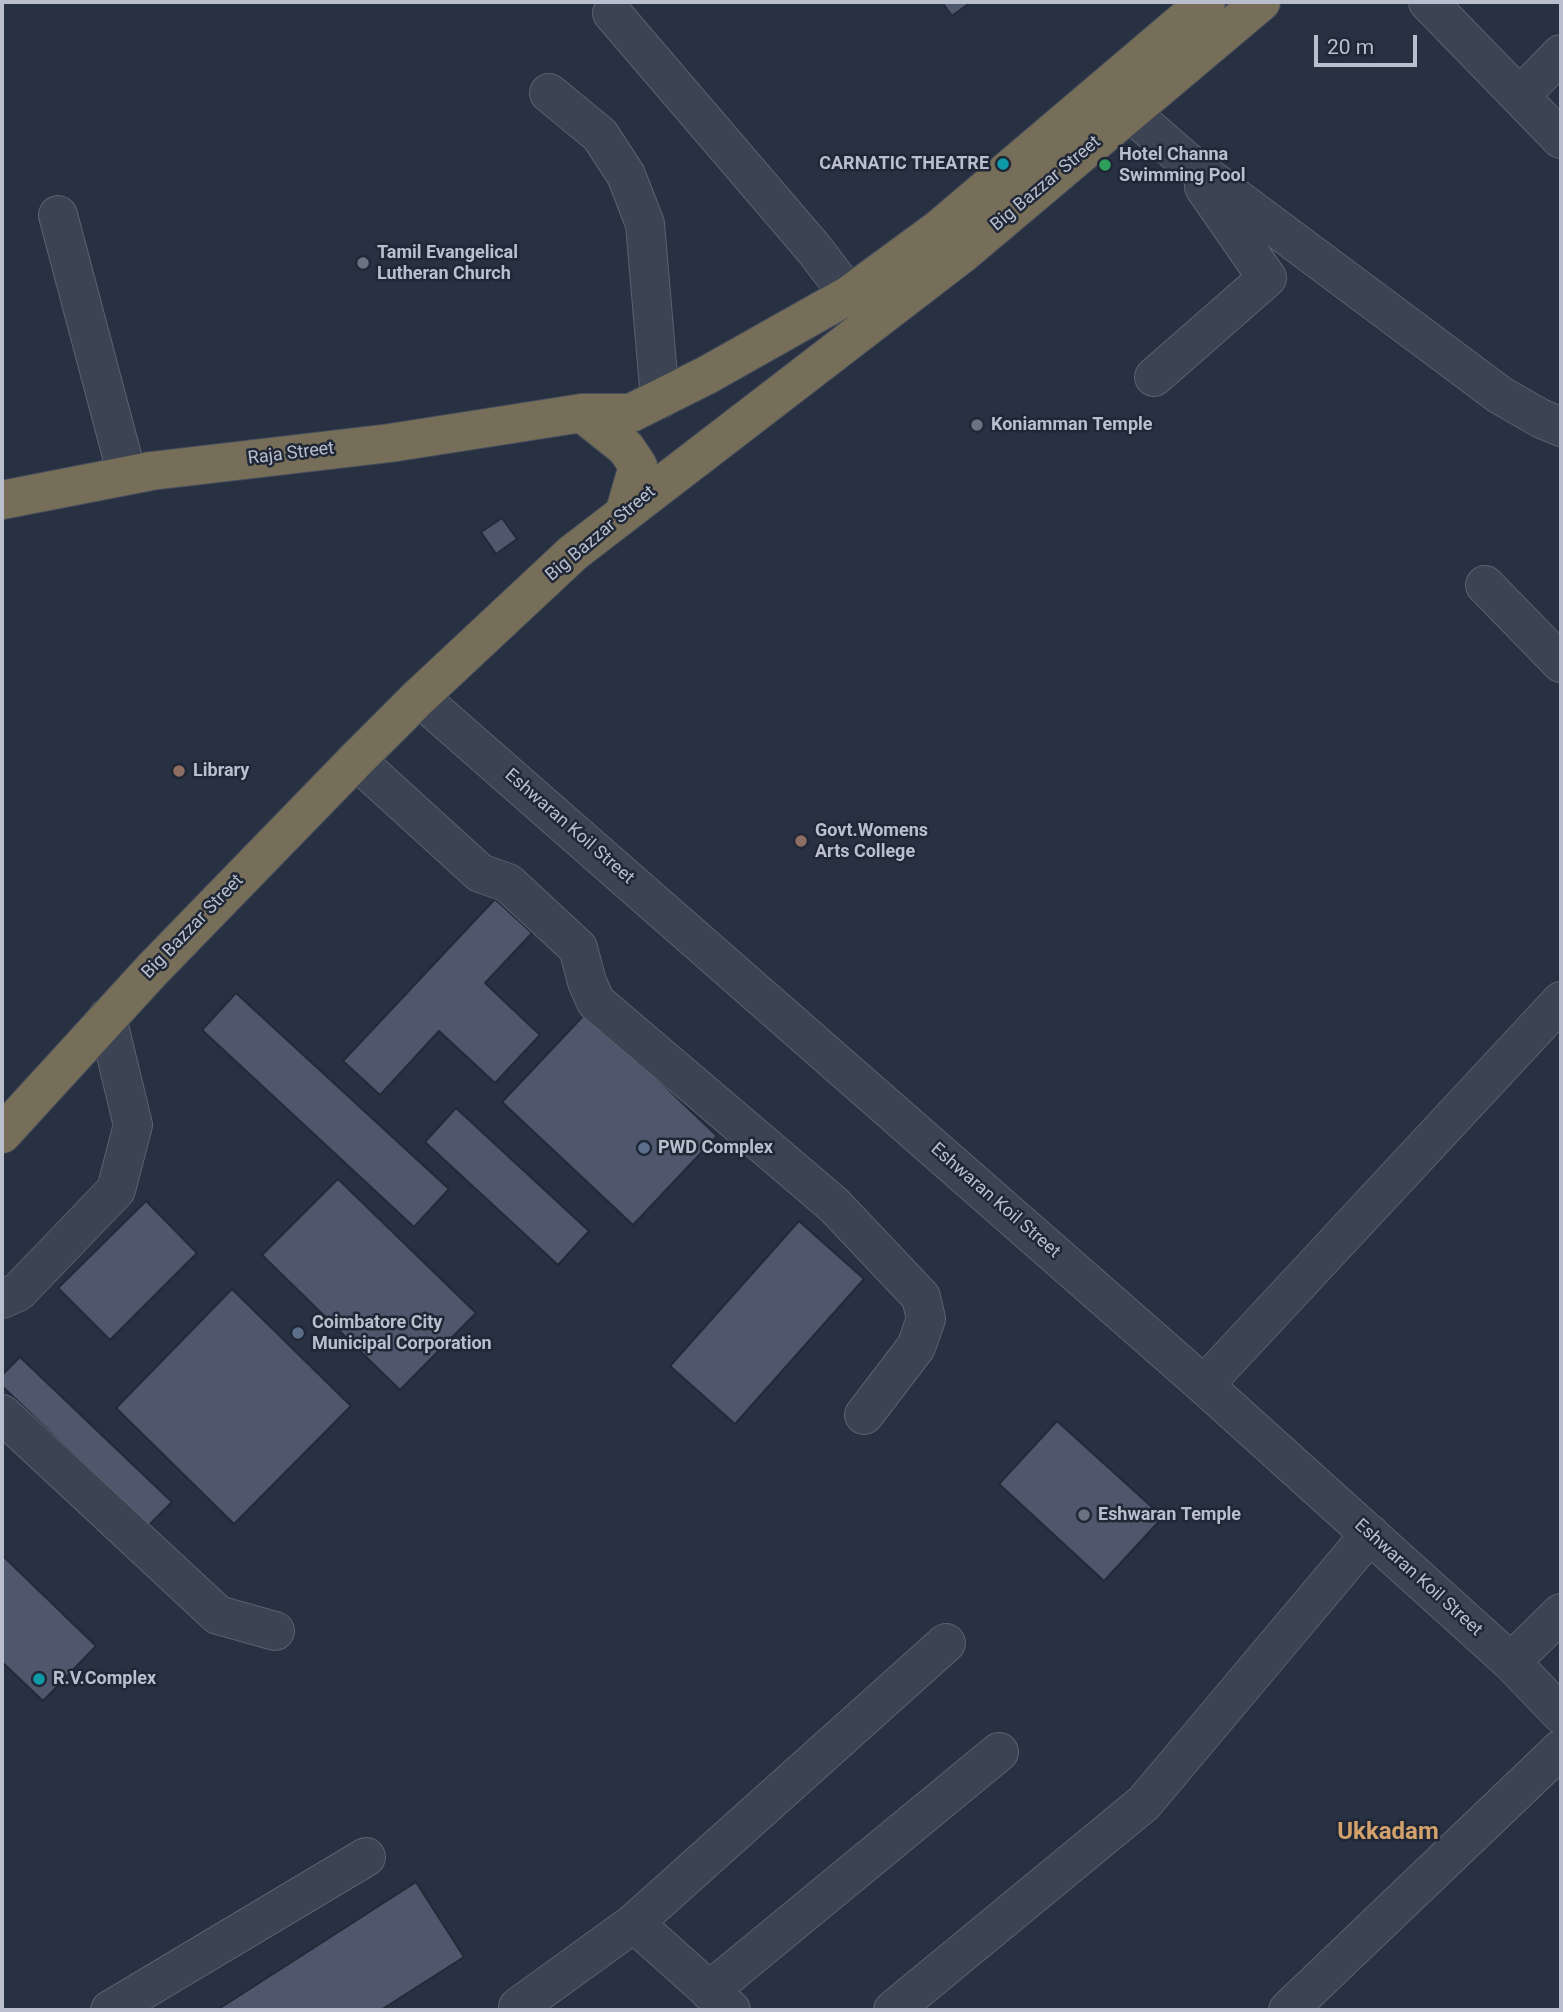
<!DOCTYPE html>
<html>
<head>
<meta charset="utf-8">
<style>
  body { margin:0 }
  #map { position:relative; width:1563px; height:2012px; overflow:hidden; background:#283142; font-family:Roboto,sans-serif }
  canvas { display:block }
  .frame { position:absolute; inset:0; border:4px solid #b9bfcc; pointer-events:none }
  .scale { position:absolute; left:1314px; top:35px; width:103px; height:32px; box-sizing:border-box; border:4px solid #b9bfcc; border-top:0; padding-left:9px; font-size:21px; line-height:24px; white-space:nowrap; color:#b9bfcc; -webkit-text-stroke:5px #202837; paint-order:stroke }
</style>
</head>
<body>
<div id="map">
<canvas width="1563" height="2012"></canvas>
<div class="frame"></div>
<div class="scale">20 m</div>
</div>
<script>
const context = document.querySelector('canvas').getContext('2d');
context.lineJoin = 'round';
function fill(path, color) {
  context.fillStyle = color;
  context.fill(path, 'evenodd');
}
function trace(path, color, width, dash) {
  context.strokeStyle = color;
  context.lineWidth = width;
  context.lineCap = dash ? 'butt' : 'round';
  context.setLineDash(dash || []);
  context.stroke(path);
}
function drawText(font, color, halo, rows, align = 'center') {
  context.font = font + ' Roboto,sans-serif';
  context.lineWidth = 5;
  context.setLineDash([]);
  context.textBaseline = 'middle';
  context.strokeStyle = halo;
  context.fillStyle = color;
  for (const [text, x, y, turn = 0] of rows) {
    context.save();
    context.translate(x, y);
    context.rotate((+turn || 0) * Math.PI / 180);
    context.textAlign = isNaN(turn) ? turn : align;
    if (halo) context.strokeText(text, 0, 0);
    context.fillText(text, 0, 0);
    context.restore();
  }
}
const building = new Path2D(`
  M942 2H971L952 16Z
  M502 518 517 539 496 554 481 532Z
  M495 899 532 933 485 983 540 1035 495 1083 439 1031 380 1095 343 1061Z
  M236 993 449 1189 414 1227 202 1030Z
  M587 1012 717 1136 633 1225 502 1102Z
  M456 1108 589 1231 558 1265 425 1142Z
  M338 1179 476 1313 400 1390 262 1255Z
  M146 1201 197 1253 110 1340 58 1288Z
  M799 1221 864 1279 735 1424 670 1366Z
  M232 1289 351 1406 234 1524 116 1408Z
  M20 1357 172 1502 148 1526 2 1386V1375Z
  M1057 1421 1163 1517 1104 1581 999 1484Z
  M2 1555 96 1646 43 1701 2 1662Z
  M416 1882 464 1957 381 2010H217Z`);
const minor = new Path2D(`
  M1428 2 1561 139
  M612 13 814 249 849 295
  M549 93 600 135 626 175 645 224 660 399
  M1520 96 1561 54
  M1131 113 1185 160 1500 395 1540 418 1561 427
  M58 215 127 475
  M1154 377 1267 278 1204 187
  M1485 585 1561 663
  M419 697 1204 1385 1511 1662 1561 1714
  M356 760 480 873 508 883 578 948 587 982 596 1002 834 1205 921 1297 926 1319 916 1347 864 1415
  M2 1299 18 1292 116 1190 133 1125 107 1018
  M1204 1385 1561 1001
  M2 1414 218 1615 275 1631
  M1511 1662 1561 1613
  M634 1923 731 2010
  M709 1991 999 1752
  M110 2010 366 1857
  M520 2010 518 2007 634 1923 946 1643
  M893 2010 1144 1803 1370 1534
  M1288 2010 1561 1749`);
const highway = new Path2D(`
  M582 413 626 448 638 466 625 511
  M2 500 151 471 390 443 582 413H631L707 375 849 295 939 229 1206 2
  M2 1134 152 970 356 760 419 697 573 553 962 254 1261 2`);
const markers = [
  [1003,164,7,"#0f9aa8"],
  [1105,165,7,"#2e9e5b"],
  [363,263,7,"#6b7280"],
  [977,425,7,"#6b7280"],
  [179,771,7,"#8d6e63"],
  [801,841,7,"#8d6e63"],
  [644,1148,7,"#5c6f8a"],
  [298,1333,7,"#5c6f8a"],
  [1084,1515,7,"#6b7280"],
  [39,1679,7,"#0f9aa8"]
];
const poiNames = [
  ["Hotel Channa",1119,155],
  ["Swimming Pool",1119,176],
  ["CARNATIC THEATRE",989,164,"right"],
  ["Tamil Evangelical",377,253],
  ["Lutheran Church",377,274],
  ["Koniamman Temple",991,425],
  ["Library",193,771],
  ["Govt.Womens",815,831],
  ["Arts College",815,852],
  ["PWD Complex",658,1148],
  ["Coimbatore City",312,1323],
  ["Municipal Corporation",312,1344],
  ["Eshwaran Temple",1098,1515],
  ["R.V.Complex",53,1679]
];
const streetNames = [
  ["Big Bazzar Street",1046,184,-40],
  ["Raja Street",291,454,-7],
  ["Big Bazzar Street",601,534,-40],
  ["Eshwaran Koil Street",569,827,41],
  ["Big Bazzar Street",193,927,-46],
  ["Eshwaran Koil Street",995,1201,41],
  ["Eshwaran Koil Street",1418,1578,42]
];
const districtNames = [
  ["Ukkadam",1388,1833]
];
fill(building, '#4e576b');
trace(building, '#222a39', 2);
trace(minor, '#5a616f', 40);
trace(highway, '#464e5c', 40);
trace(minor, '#3c4352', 38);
trace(highway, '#776e59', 38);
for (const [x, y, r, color] of markers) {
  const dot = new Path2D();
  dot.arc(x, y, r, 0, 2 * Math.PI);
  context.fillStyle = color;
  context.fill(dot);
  trace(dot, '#202837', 2.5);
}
drawText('bold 18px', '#b9bfcc', '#202837', poiNames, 'left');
drawText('18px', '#b9bfcc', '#202837', streetNames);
drawText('bold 24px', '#d3a16c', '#202837', districtNames);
</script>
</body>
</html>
